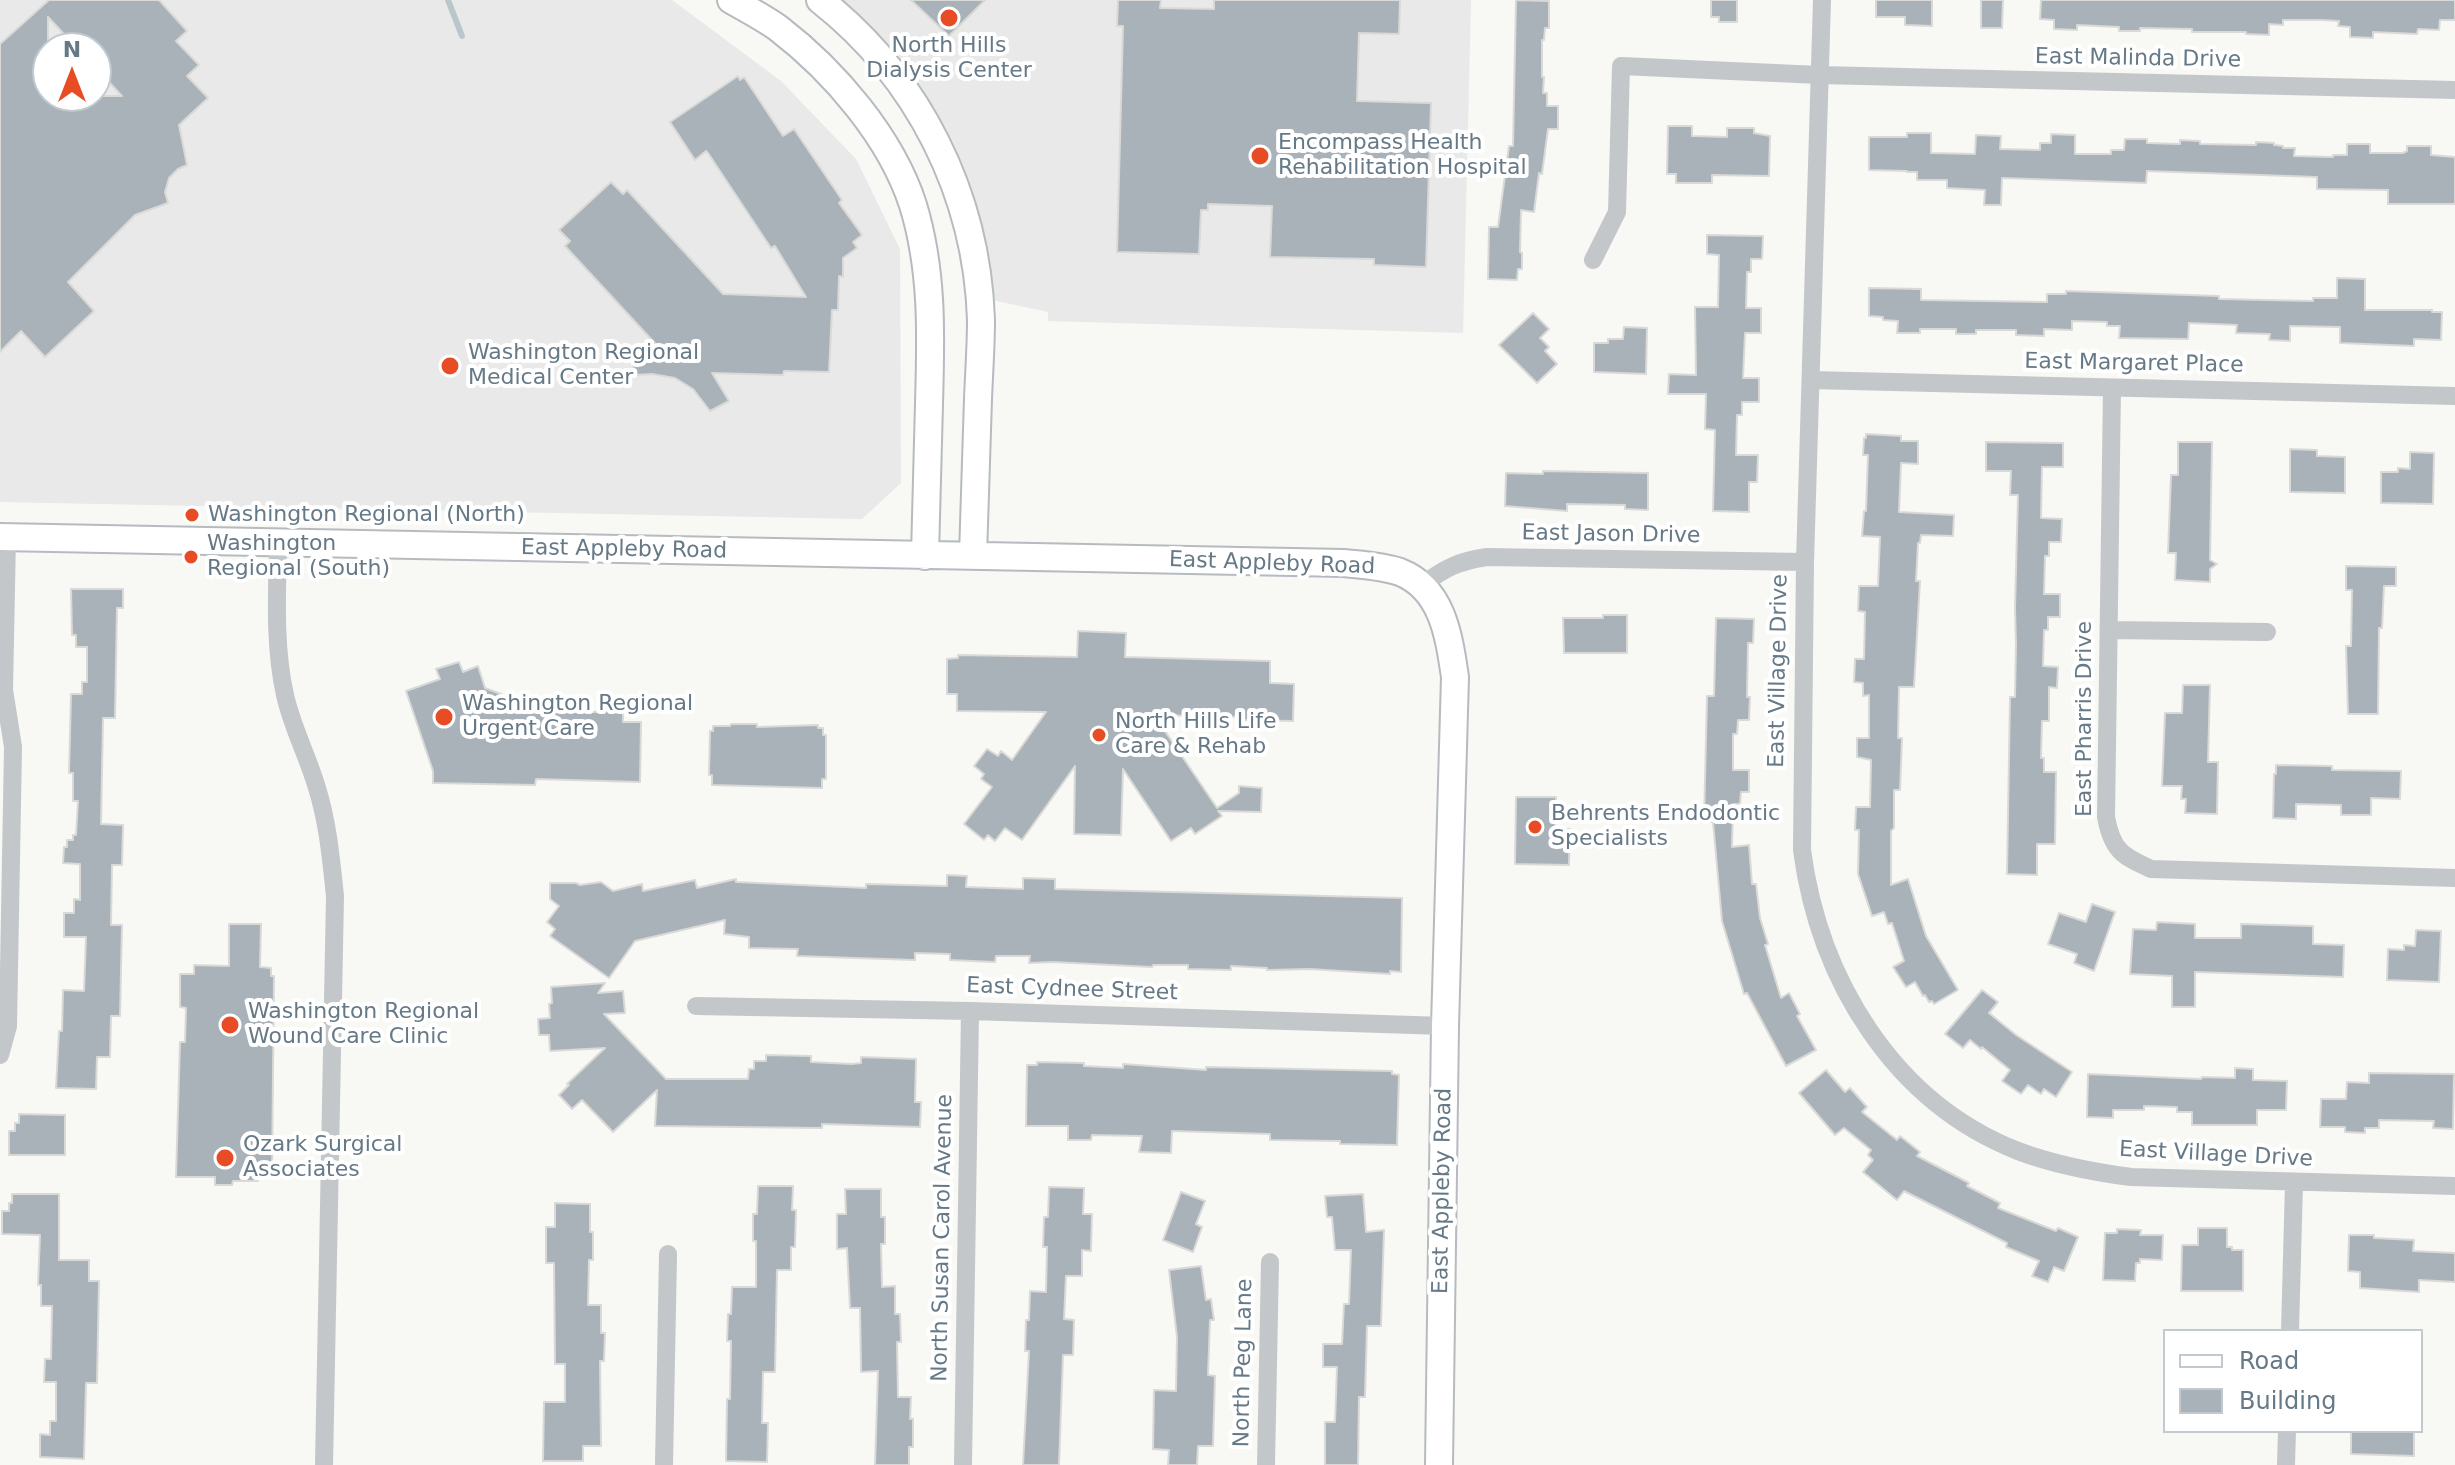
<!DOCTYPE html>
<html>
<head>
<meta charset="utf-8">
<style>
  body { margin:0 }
  #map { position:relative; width:2455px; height:1465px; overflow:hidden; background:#f8f8f5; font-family:"DejaVu Sans",sans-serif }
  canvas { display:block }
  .legend { position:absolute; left:2163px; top:1329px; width:260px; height:104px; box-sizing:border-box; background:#fff; border:2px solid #c2c9cf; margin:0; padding:10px 14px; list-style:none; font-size:24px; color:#667986 }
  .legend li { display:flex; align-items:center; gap:16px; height:40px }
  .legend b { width:40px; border:2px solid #c2c9cf }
  .north { position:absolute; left:32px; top:32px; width:80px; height:80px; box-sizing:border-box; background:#fff; border:2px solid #c2c9cf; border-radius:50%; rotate:0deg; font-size:22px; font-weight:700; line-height:32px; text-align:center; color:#667986 }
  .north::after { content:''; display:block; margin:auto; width:28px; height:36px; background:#e84c25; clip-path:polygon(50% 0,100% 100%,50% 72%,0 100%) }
</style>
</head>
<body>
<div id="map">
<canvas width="2455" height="1465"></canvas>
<ul class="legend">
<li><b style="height:10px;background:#fff"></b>Road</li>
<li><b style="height:22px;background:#a9b2b8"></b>Building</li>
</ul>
<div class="north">N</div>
</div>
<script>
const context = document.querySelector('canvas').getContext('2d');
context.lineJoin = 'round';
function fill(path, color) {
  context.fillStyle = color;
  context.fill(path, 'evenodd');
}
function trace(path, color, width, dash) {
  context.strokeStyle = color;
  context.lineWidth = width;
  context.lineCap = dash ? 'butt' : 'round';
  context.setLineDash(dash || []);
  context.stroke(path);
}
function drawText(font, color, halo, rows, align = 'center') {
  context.font = font + ' "DejaVu Sans",sans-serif';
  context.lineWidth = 8;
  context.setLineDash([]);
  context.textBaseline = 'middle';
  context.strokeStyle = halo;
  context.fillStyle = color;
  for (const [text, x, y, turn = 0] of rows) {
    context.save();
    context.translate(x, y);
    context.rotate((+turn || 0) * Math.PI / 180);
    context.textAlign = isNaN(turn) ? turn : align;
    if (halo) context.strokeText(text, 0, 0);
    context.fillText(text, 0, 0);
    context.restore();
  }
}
const built = new Path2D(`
  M0 0H672L781 81 856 159 900 249 901 483 862 519 0 502ZM48 48H96V96H48Z
  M820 0H1471L1463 333 1048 321V312L978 297 927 122Z`);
const stream = new Path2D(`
  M448 0 462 36`);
const building = new Path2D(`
  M49 0H159L187 31 176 41 199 65 187 76 208 98 179 125 187 165 178 169 169 178 165 192 168 203 135 215 68 282 94 311 45 357 21 331 0 352V44ZM48 17 77 48H96V68L122 96H48Z
  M911 0H985L949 36Z
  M1118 0H1161L1160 8 1214 9V0H1400L1399 34 1359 33 1357 101 1431 103 1426 267 1374 265V259L1270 257 1272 206 1208 204V210H1201L1199 254 1117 252 1123 26H1117Z
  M1516 0 1549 1V28H1545L1544 40H1542V77H1544L1543 93H1547V106H1558V129H1548L1542 174 1539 173 1534 212 1521 210 1520 252 1522 253V269H1518L1517 280 1488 279 1489 227H1498L1509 146H1513Z
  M1711 0H1737V22H1719V17H1711Z
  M1876 0H1932V26L1905 25V17H1876Z
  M1981 0H2003L2002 28H1981Z
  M2041 0H2455V20H2440L2439 30 2418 29 2417 34 2373 32V38L2350 37V27L2338 26 2339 21 2321 20H2283V25L2269 24V35L2246 34V32H2192V29L2140 28V31H2119V27L2077 25V30L2054 29V20L2040 19Z
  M738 76 740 80 744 77 783 136 794 129 842 200 839 203 862 235 853 242 857 248 843 258V277L839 276 838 310H832L829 372 784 371 783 375 712 373 729 401 710 411 693 389 675 378 652 374 635 375 631 355 663 352 565 246 570 241 559 230 611 182 623 194 627 190 723 294 806 297 775 246 771 248 708 153 706 151 695 160 670 122Z
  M1668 126H1692V136L1727 137V128H1754V133L1770 136 1769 176 1712 175V183H1676V174H1667Z
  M1907 133H1931V153L1975 154 1976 135 2001 136 2000 149 2040 150V143H2051V134L2075 135V154H2111V150H2124L2125 139H2147V143L2180 144V140L2200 141V144L2256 145V142L2274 143V145L2283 146V148H2295L2294 156 2333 157V155H2347V144H2370V153H2403L2407 151V146H2431V155L2455 157V204H2388V190L2317 189V177L2147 171 2146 183 2002 178 2001 205H1984L1985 190 1947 188V180H1917V172H1907V171L1869 170V137H1907Z
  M1707 235 1763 236 1762 259H1751V272H1747L1746 308H1761V333H1745L1743 378H1759V402H1742V415H1737L1736 455H1758L1757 482H1749V512L1713 511 1715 430 1705 429 1706 394H1668L1669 374 1696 375 1695 307H1718L1719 255 1707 254Z
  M2337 278 2365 279V310H2432V312H2442L2441 340 2414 339V346L2340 343V327L2290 326V341L2269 340 2270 334 2236 333 2237 325 2189 323 2188 339 2119 338 2120 326H2107V322L2072 321V330L2044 329V336L2016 335V330H1976V334H1956V329H1920V333H1897L1898 321 1883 320V317L1869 316V288L1921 289V300L2047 302V294H2066V291L2219 296V299L2313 301V298H2337Z
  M1533 313 1549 329 1540 338 1549 347 1545 351 1557 364 1537 383 1499 345Z
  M1624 327 1647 328 1646 374 1594 372V343H1608V339H1623Z
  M1866 434 1901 436V441H1918V464L1901 463 1899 512 1954 515 1953 536 1921 535 1920 543H1918L1916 581H1920L1914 687H1899L1898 738H1902L1900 790H1894V828L1891 831V885L1908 879 1926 936 1958 990 1934 1004 1932 1001 1929 1002 1925 995 1923 996 1915 982 1906 987 1893 967 1904 961 1892 923 1888 924 1884 912 1872 916 1858 874 1859 830H1855L1856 807H1870L1871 760 1857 757V738H1869V695L1863 696V683L1854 682 1855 659H1864L1865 612 1858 611 1859 586H1878L1880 537 1862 536 1864 511H1866L1868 455H1863L1864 438H1866Z
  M1986 442 2063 443V467H2042L2041 518 2062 519 2061 542H2049V556H2045L2044 594H2060V617H2048V630H2044L2043 666 2058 667 2057 688 2049 687V721H2042L2041 758H2044V772H2056L2055 844H2037V875L2007 874 2010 697H2015L2016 645 2015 608 2018 495H2010L2011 471H1986Z
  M2178 442H2212L2210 560 2217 564 2210 569V582L2175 580 2176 553H2168L2171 475H2178Z
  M2290 449 2317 450V456L2345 457V493L2290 492Z
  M2410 452 2434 453 2433 504 2381 503V472H2398V468L2410 469Z
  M1543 471 1648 473V510L1625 509V505L1567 504V511L1505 506 1506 473 1543 474Z
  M2346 566 2396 567V586H2384L2382 628H2379L2378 714H2348L2346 646H2351L2352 590H2346Z
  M71 589H123V608H117L115 718H103L101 824 123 825 122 865H112L111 925H122L120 1016H111L110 1057H97L96 1089 56 1088 59 1031H62L63 990 84 991 86 937H64V913H74V899L80 900V864L63 863 64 847H67V840H73V835H76L78 801H73V773H69L71 694H82V682H87V647H76V635H72Z
  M1603 615H1627V653H1564L1563 618H1603Z
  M1716 618 1754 619 1753 643H1748L1747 697H1750L1749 720H1738L1737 734H1733V770H1749V792H1741L1740 804H1733L1732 847 1749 845 1752 884H1756L1760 918 1768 944 1765 945 1781 998 1789 993 1800 1014 1797 1016 1816 1050 1786 1066 1747 993 1744 994 1722 921 1713 822H1704L1707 696H1714Z
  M1078 631 1126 633 1125 657 1270 661V683L1294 684 1293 721 1241 720V717L1154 715 1217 808 1239 793V786L1262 788 1261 812 1218 811 1222 816 1195 834 1191 828 1171 841 1123 769 1121 835 1074 834 1075 766 1022 840 1005 828 995 841 988 835 984 840 964 824 992 787 981 779 984 774 974 766 987 749 998 756 1001 751 1012 760 1046 712 957 711V694H947V659L958 658V655L1077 657Z
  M459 662 463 672 478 666 485 688 546 711 600 712V709L623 710V722H641L640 782 536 779 535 785 433 783V771L406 691 440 679 436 669Z
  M2183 685H2210L2208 762H2218L2217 814 2185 813 2186 799H2181L2182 786H2162L2165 713H2182Z
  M731 724H757V727L818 725V728H823V735H826V779H822V788L712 785V775H709L710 731H713V726H730Z
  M2276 765 2332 766V770L2401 771 2400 799 2371 798V815H2341V805L2296 804V819L2273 818 2274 774H2276Z
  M1516 797H1556L1555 829H1570L1569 865 1515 864Z
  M947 875 967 876 966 887 1023 889V878L1055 879V889L1402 898 1401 972 1390 971V974L1310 969 1267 970V968L1231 966V970L1188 969V965H1153L1152 967 1053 962 1029 963 1030 956H996L995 962 950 960V954L915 953V960L797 956 798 949 749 948V937L724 934 725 920 635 941 609 978 550 936 555 929 547 922 559 906 550 899V883H576L580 885 601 882 613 891 642 884 643 891 695 880 697 888 736 879V882L866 888V884L947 886Z
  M2092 904 2115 912 2094 971 2074 963 2077 954 2048 944 2059 913 2086 922Z
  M2157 922 2195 924V938H2241V924L2313 926V944L2344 945 2343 977 2195 972V1007H2172V976L2130 974 2133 929 2156 930Z
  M229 924H261L260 967 271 968V976H274L272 1173H258V1181H233L232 1185H215V1177H176L180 1042H185L186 1008 180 1007V974H194V965L229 966Z
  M2416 930 2441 931 2439 982 2387 980 2388 949 2404 950V945L2415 946Z
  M605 983 598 993 623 991 625 1013 604 1014 666 1079H748L749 1069H754V1061H766V1055L811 1056V1062L852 1064 861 1063V1057L916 1059 915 1102H921L920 1127 822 1124V1128L655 1126 657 1090 613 1132 582 1100 572 1109 559 1095 569 1085 567 1084 605 1048 550 1051 549 1035H539L538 1019 550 1018 549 1004 552 1003 551 987Z
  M1982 990 1998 1002 1989 1013 2016 1035 2072 1072 2056 1097 2044 1089 2041 1094 2028 1085 2021 1094 2002 1081 2010 1070 1982 1047 1981 1049 1970 1040 1963 1048 1945 1034Z
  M1037 1062 1084 1063V1066L1123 1068V1064L1206 1070V1067L1392 1071V1074L1399 1075 1397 1145 1340 1144V1141L1270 1140V1134L1172 1131 1171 1153 1139 1152 1142 1136 1092 1135 1091 1140H1068V1126H1026L1027 1065H1037Z
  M2235 1068 2253 1069V1080L2287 1081 2286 1110H2257V1125H2192V1112H2177V1107L2144 1106V1110H2113V1118L2087 1117 2088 1074 2201 1079 2202 1077 2235 1078Z
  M1826 1070 1845 1092 1850 1088 1867 1107 1862 1112 1897 1140 1900 1136 1920 1152 1917 1156 1969 1183 1967 1186 2000 1203 1998 1208 2056 1231 2058 1228 2078 1237 2064 1271 2054 1267 2048 1282 2032 1276 2039 1261 2006 1247 2007 1243 1904 1191 1897 1200 1863 1172 1873 1160 1868 1155 1871 1150 1844 1128 1835 1135 1799 1093Z
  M2369 1073 2454 1074 2453 1129 2433 1128 2434 1121 2379 1120V1128H2365V1133L2345 1132V1127H2320L2321 1099H2346L2347 1082 2369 1083Z
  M19 1114 65 1115V1155H9V1131H15V1123H19Z
  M758 1186H793L792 1210H796L795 1247H791V1270H777L775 1372H763L762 1423H768L767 1462 726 1461 727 1399H730L731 1341H727L728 1314H731L732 1287H756V1241H753V1214H757Z
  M1049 1187 1084 1188 1083 1214H1092L1091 1251 1082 1250V1276H1066L1064 1319 1074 1320 1073 1355H1063L1059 1465H1023L1029 1351H1025L1026 1320H1029L1030 1291 1046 1292 1047 1247H1043L1044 1217H1048Z
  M845 1189H881V1217H885V1244H881L882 1287 895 1286V1314H900L901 1342H897L898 1397H911L910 1419H913V1447H909V1465H875L878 1371 861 1372 860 1308H850L847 1248 837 1249V1214H846Z
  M1181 1192 1205 1201 1196 1224 1202 1227 1193 1252 1163 1240Z
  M12 1194H59V1260H89V1281H99L97 1383H86L84 1459 40 1457V1434L50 1435V1421H56V1382H44L45 1359H51L52 1306H41V1285H38L40 1235 2 1234V1211H9V1203H12Z
  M1363 1194 1366 1232 1384 1230 1381 1326H1367L1365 1397H1359L1358 1465H1325V1422H1335L1337 1367H1323V1344H1342L1344 1304H1349L1351 1250H1335L1332 1217H1327L1325 1196Z
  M555 1203 590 1204V1232H593V1260H589L588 1305H601V1333H605L604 1361H600L601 1446H583V1461H543L544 1402H565V1364H555L554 1263H546V1227H555Z
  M2198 1228H2227V1247H2232V1250H2243V1291H2181L2182 1245H2198Z
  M2117 1229 2141 1230 2140 1235H2163L2162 1260 2140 1259V1263H2136L2135 1281 2103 1280 2105 1233H2117Z
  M2349 1235H2374V1238L2414 1240 2413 1251 2455 1253V1282L2419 1280V1292L2360 1288V1272L2348 1271Z
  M1201 1266 1206 1300 1211 1299 1214 1320H1210L1208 1375 1215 1376 1213 1446H1198L1197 1465H1168L1169 1450 1153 1449 1154 1390 1176 1391 1177 1337 1169 1270Z
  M2351 1431H2414V1456L2351 1454Z`);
const street = new Path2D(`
  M1822 0 1805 562 1802 850C1819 979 1893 1102 2018 1151 2055 1165 2092 1172 2131 1177L2455 1186
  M1593 260 1617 212 1621 66 1819 75 2455 90
  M1812 380 2455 396
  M2112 388 2106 817C2112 850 2122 856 2151 869L2455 878
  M278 543C277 594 274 646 285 695 292 727 308 757 317 788 328 823 331 859 335 896L324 1465
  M1422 585C1445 568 1459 561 1487 557L1805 562
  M2109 630 2267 632
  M696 1006 970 1011 1445 1026
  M0 1055 8 1026 13 747 4 690 7 537
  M2290 1331 2294 1183
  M664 1465 668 1254
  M963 1465 970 1011
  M1266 1465 1270 1262
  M2286 1465 2287 1431`);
const secondary = new Path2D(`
  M731 0C747 9 764 18 778 28 834 71 891 137 913 205 933 270 931 336 929 404 928 454 926 505 925 556
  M820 0C918 77 977 194 981 320 981 346 979 373 978 399 976 451 975 504 973 556
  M0 537 1344 563C1363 565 1383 566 1400 572 1443 589 1449 637 1455 677L1445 1026 1439 1465`);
const markers = [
  [949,18,10,"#e84c25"],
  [1260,156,10,"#e84c25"],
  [450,366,10,"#e84c25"],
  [192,515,8,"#e84c25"],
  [191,557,8,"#e84c25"],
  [444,717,10,"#e84c25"],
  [1099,735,8,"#e84c25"],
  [1535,827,8,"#e84c25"],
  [230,1025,10,"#e84c25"],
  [225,1158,10,"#e84c25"]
];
const poiNames = [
  ["North Hills",949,46,"center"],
  ["Dialysis Center",949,71,"center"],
  ["Encompass Health",1278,143],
  ["Rehabilitation Hospital",1278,168],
  ["Washington Regional",468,353],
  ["Medical Center",468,378],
  ["Washington Regional (North)",208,515],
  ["Washington",207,544],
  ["Regional (South)",207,569],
  ["Washington Regional",462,704],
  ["Urgent Care",462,729],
  ["North Hills Life",1115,722],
  ["Care & Rehab",1115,747],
  ["Behrents Endodontic",1551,814],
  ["Specialists",1551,839],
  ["Washington Regional",248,1012],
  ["Wound Care Clinic",248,1037],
  ["Ozark Surgical",243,1145],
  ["Associates",243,1170]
];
const streetNames = [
  ["East Malinda Drive",2138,59,1],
  ["East Margaret Place",2134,364,1],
  ["East Jason Drive",1611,535,1],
  ["East Appleby Road",624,550,1],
  ["East Appleby Road",1272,564,2],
  ["East Village Drive",1779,671,-89],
  ["East Pharris Drive",2085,719,-90],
  ["East Cydnee Street",1072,990,2],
  ["East Village Drive",2216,1155,3],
  ["East Appleby Road",1443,1191,-89],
  ["North Susan Carol Avenue",943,1238,-89],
  ["North Peg Lane",1244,1363,-89]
];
fill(built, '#e8e9e8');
trace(stream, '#b9c7ca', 6);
fill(building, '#a9b2b8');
trace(building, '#d9d9d7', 2);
trace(secondary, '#b5bbbf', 30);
trace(street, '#c3c7ca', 18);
trace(secondary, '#fff', 26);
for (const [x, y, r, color] of markers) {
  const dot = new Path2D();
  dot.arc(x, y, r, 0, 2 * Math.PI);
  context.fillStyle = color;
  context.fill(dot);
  trace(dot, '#fff', 3);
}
drawText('22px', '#667986', '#fff', poiNames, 'left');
drawText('22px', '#667986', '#fff', streetNames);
</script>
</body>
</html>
